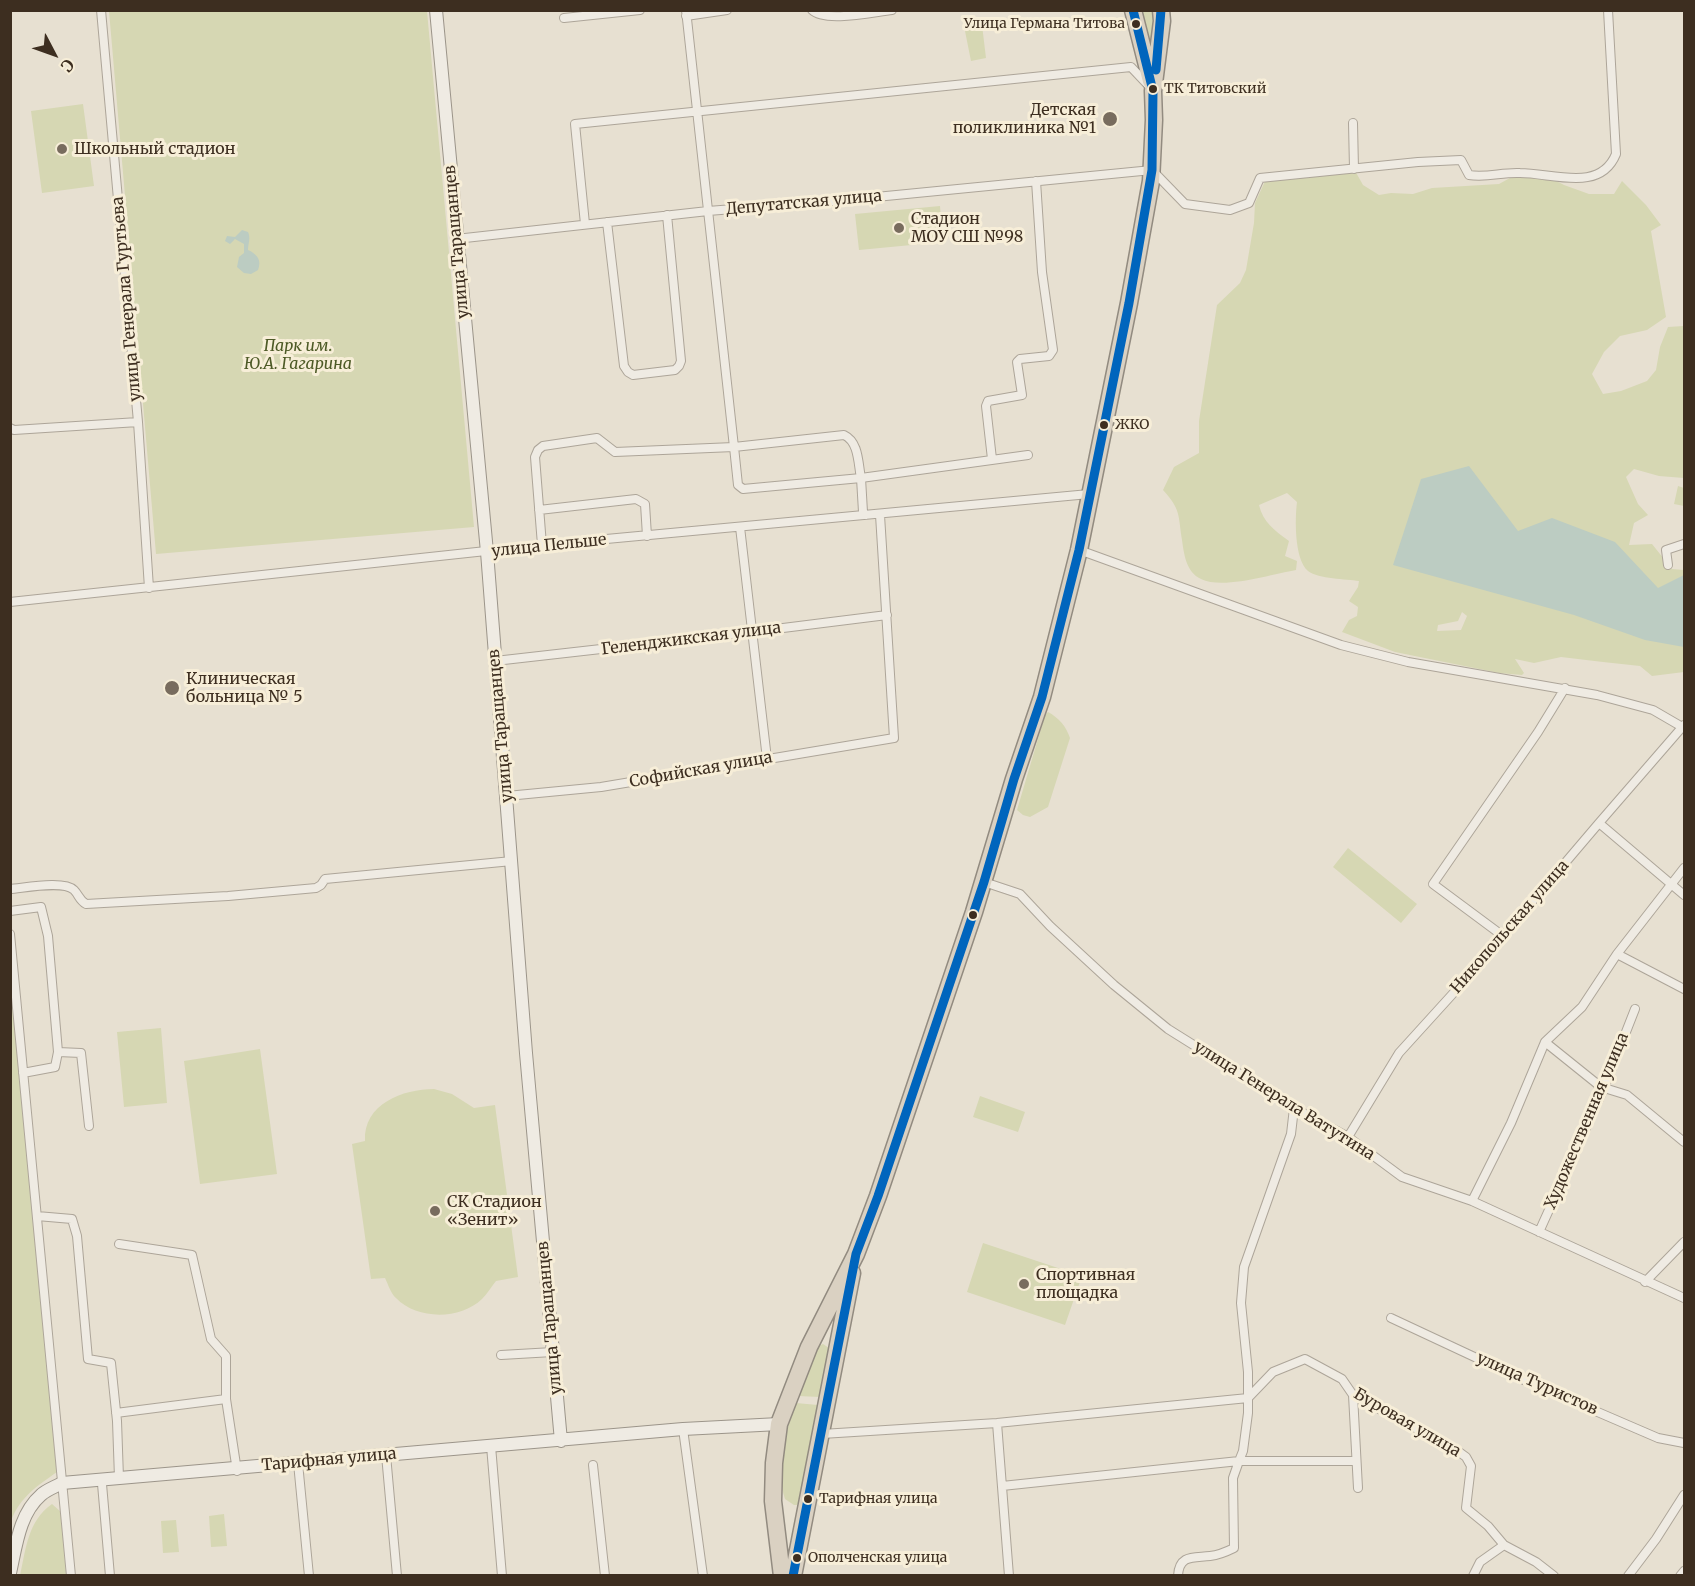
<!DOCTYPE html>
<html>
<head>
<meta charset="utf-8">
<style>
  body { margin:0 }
  #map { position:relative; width:1695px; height:1586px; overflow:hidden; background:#e7e0d1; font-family:Merriweather,serif }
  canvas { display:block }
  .frame { position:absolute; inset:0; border:12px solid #3d2e20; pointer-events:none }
  .north { position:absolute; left:24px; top:24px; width:60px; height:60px; -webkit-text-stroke:4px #f7eed8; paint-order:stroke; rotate:131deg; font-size:16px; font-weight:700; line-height:24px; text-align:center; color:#3d2e20 }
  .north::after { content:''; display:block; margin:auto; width:21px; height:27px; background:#3d2e20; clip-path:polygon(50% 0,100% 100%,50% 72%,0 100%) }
</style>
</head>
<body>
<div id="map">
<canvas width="1695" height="1586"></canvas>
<div class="frame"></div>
<div class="north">С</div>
</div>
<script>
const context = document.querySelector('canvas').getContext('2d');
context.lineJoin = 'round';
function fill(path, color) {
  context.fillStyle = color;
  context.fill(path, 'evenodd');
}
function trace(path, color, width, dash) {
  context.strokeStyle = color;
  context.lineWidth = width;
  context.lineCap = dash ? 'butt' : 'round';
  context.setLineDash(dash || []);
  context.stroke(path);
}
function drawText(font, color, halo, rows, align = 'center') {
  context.font = font + ' Merriweather,serif';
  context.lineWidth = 6;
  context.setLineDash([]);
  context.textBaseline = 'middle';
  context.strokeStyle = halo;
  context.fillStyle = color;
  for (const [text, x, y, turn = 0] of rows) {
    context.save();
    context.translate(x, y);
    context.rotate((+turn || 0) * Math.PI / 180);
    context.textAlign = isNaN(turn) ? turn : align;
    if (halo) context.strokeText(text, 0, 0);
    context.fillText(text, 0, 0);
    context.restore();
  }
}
const green = new Path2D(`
  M109 11H427L474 527 156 554Z
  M1140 11H1155L1151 59Z
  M982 25 986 58 971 61 965 31Z
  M83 104 94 186 42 193 31 111Z
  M1354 169 1363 185 1379 195 1391 193 1413 194 1432 188 1499 184 1519 173H1541L1564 185 1589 194H1614L1622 181 1646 205 1661 225 1651 231 1666 317 1647 330 1620 336 1604 352 1592 374 1603 394 1621 391 1647 381 1656 370 1660 347 1668 327 1684 326V478L1659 476 1634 469 1626 477 1638 504 1648 515 1634 523 1629 545 1652 544 1672 569 1684 570V672L1652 676 1640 666 1603 662 1561 657 1534 663 1515 659 1524 673 1522 675 1499 673 1395 652 1342 632 1349 620 1357 616 1358 607 1349 601 1358 587 1359 581C1346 579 1319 579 1308 571 1294 559 1295 518 1297 502L1287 493 1259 505C1263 522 1274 530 1289 541L1285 556 1297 561 1296 570C1272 574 1223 590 1201 579 1186 572 1184 554 1182 540 1178 514 1181 510 1163 490L1174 467 1199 453V421L1217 305 1240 283 1246 270 1254 223 1255 203 1267 177ZM1462 612 1467 616 1461 630 1437 631 1438 625 1458 621Z
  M940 206 943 242 859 250 855 214Z
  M1678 486 1684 488V506L1674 504Z
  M1048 712C1059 718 1066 726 1070 738L1048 807 1030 817 1023 815 1017 810 1045 715Z
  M1348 848 1417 904 1401 923 1333 867Z
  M10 973 57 1472C37 1486 20 1497 11 1521Z
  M161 1028 167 1103 124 1107 117 1032Z
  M260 1049 277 1174 200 1184 184 1061Z
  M434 1089 452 1094 474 1108 495 1105 518 1277 496 1281C491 1287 487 1294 482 1299 460 1320 417 1320 396 1298 391 1294 388 1284 385 1278L371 1279 352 1144 365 1141C363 1104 403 1089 434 1089Z
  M980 1096 1025 1112 1018 1132 973 1117Z
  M983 1243 1082 1276 1065 1325 967 1292Z
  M823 1344 829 1348 820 1397 798 1396 816 1347Z
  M796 1403 818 1405 800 1500 797 1505H794L785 1499C775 1468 785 1432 796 1403Z
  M52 1504 61 1512 66 1575 20 1576C26 1548 28 1521 52 1504Z
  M224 1514 227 1546 211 1547 209 1516Z
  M176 1520 179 1552 163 1553 161 1521Z`);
const water = new Path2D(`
  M242 230 248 232C251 238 248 244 248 250 257 254 262 260 258 270L251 274 244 273 237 267 239 257 244 253V244L235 239 230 244 225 241 227 236 235 237Z
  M1469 466 1518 531 1552 518 1615 542 1658 588 1684 575V647L1645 640 1574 615 1393 565 1421 479Z`);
const street = new Path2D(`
  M101 10 138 422 149 588
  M812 10C825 23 873 12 892 10
  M686 16 727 10
  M564 18 640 10
  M1353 123 1354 169
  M607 222 624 366 628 372 633 375 675 370 679 366 681 361 667 215
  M585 224 575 124 1131 67 1149 86
  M456 239 708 211 835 201 1152 170 1185 204 1230 210 1249 203 1260 178 1418 162 1461 160 1469 175C1487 178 1502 172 1520 173 1553 173 1600 193 1616 154L1608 10
  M10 428 14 430 138 422
  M844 435C859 442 858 463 861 478L743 489 738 485 734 447Z
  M992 459 986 406 988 401 1022 395 1017 362 1020 359 1049 356 1053 350 1042 272 1036 181
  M539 510 636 499 645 504 647 536
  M866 515 863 512 861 478 1028 455
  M740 527 767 759
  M542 545 535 457 538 450 543 446 597 438 615 452 734 447 686 10
  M1079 550 1341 645 1408 662 1597 695 1653 710 1684 728
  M1668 565 1666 550 1684 544
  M10 602 542 545 1089 494
  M495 661 751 632 887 615
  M507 796 601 787 894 738 880 515
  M1599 823 1684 895
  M984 882 1020 894 1050 926 1114 985 1168 1029 1294 1108 1348 1137 1402 1177 1472 1201 1684 1298
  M10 889C24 888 64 880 74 890 79 895 79 900 86 904L228 896 316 888 321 885 325 879 512 861
  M10 911 41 907 48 936 58 1052 55 1067 23 1073
  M10 934 71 1576
  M1503 936 1433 884 1538 732 1565 688
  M1617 954 1684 989
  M1545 1042 1601 1087 1627 1095 1684 1142
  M58 1052 81 1053 89 1126
  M1348 1137 1399 1053 1468 977 1599 823 1684 725
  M1472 1201 1511 1123 1545 1042 1582 1007 1617 954 1684 868
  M37 1216 72 1219 77 1236 88 1359 111 1363 117 1421 119 1478
  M1539 1232 1604 1088 1635 1009
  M119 1244 192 1255 211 1339 226 1356V1399
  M1645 1282 1684 1242
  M1391 1318 1528 1382 1658 1438 1684 1443
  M501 1355 553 1352
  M1353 1395 1358 1488
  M116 1413 226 1399 237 1471
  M997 1423 1009 1576
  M683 1429 703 1576
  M822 1434 997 1423 1248 1398 1273 1372 1305 1359 1342 1379 1353 1395 1455 1449 1466 1457 1471 1466 1466 1508 1488 1526 1504 1545 1536 1562 1554 1576
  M491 1446 502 1576
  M386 1455 397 1576
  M298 1463 309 1576
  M593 1465 605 1576
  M102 1484 110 1576
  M1002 1486 1239 1461 1243 1451 1248 1413V1372L1241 1303 1244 1267 1291 1134 1294 1108
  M1178 1576C1179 1554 1194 1558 1210 1556 1219 1555 1226 1552 1234 1548L1233 1478 1239 1461H1356
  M1473 1576 1480 1562 1504 1545
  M1628 1576 1656 1539 1684 1495
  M1680 1576 1684 1571`);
const secondary = new Path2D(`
  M436 10 487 552 526 1053 561 1441
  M10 1573C16 1547 19 1514 41 1495 46 1490 55 1487 62 1483L683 1429 779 1424`);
const highway = new Path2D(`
  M1133 10 1151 81
  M782 1576 773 1501 774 1463 779 1424 809 1347 856 1254 878 1196 974 912 1014 779 1042 697 1079 550 1129 303 1151 181 1154 120 1153 91 1162 21 1161 10
  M793 1576 852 1273`);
const bus1 = new Path2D(`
  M1156 70 1161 10
  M793 1576 856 1254 878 1196 984 882 1014 779 1042 697 1079 550 1129 303 1152 170 1153 91 1133 10`);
const markers = [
  [1136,24,5,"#3d2e20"],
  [1153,89,5,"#3d2e20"],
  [1110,119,8,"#786c5e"],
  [62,149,6,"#786c5e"],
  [899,228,6,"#786c5e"],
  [1104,425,5,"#3d2e20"],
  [172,688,8,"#786c5e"],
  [973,915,5,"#3d2e20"],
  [435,1211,6,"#786c5e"],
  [1024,1284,6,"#786c5e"],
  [808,1499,5,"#3d2e20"],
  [797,1558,5,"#3d2e20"]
];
const busNames = [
  ["Улица Германа Титова",1125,24,"right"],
  ["ТК Титовский",1164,89],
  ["ЖКО",1115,425],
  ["Тарифная улица",819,1499],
  ["Ополченская улица",808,1558]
];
const poiNames = [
  ["Детская",1096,110,"right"],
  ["поликлиника №1",1096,128,"right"],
  ["Школьный стадион",74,149],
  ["Стадион",911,219],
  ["МОУ СШ №98",911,237],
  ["Клиническая",186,679],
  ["больница № 5",186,697],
  ["СК Стадион",447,1202],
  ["«Зенит»",447,1220],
  ["Спортивная",1036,1275],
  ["площадка",1036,1293]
];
const streetNames = [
  ["Депутатская улица",804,203,-5],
  ["улица Таращанцев",457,242,-95],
  ["улица Генерала Гуртьева",127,299,-95],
  ["улица Пельше",549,546,-6],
  ["Геленджикская улица",691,639,-7],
  ["улица Таращанцев",501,726,-95],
  ["Софийская улица",701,770,-10],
  ["Никопольская улица",1510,927,-49],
  ["улица Генерала Ватутина",1284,1101,32],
  ["Художественная улица",1587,1121,-67],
  ["улица Таращанцев",550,1318,-95],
  ["улица Туристов",1537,1384,24],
  ["Буровая улица",1407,1423,30],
  ["Тарифная улица",329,1460,-5]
];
const parkNames = [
  ["Парк им.",298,346],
  ["Ю.А. Гагарина",298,364]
];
fill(green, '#d6d7b3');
fill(water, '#bcccc2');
trace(street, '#ada599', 10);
trace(secondary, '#9c958a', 14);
trace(highway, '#928b80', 19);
trace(street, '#efebe3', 8);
trace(secondary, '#efebe3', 12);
trace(highway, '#dad1c2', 16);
trace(bus1, '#0065bd', 9);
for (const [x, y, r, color] of markers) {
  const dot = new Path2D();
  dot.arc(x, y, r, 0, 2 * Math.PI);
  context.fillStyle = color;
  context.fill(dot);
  trace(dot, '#f7eed8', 2);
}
drawText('14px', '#3d2e20', '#f7eed8', busNames, 'left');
drawText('16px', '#3d2e20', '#f7eed8', poiNames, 'left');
drawText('16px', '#3d2e20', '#f7eed8', streetNames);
drawText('italic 16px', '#4d5a26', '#f7eed8', parkNames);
</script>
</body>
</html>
